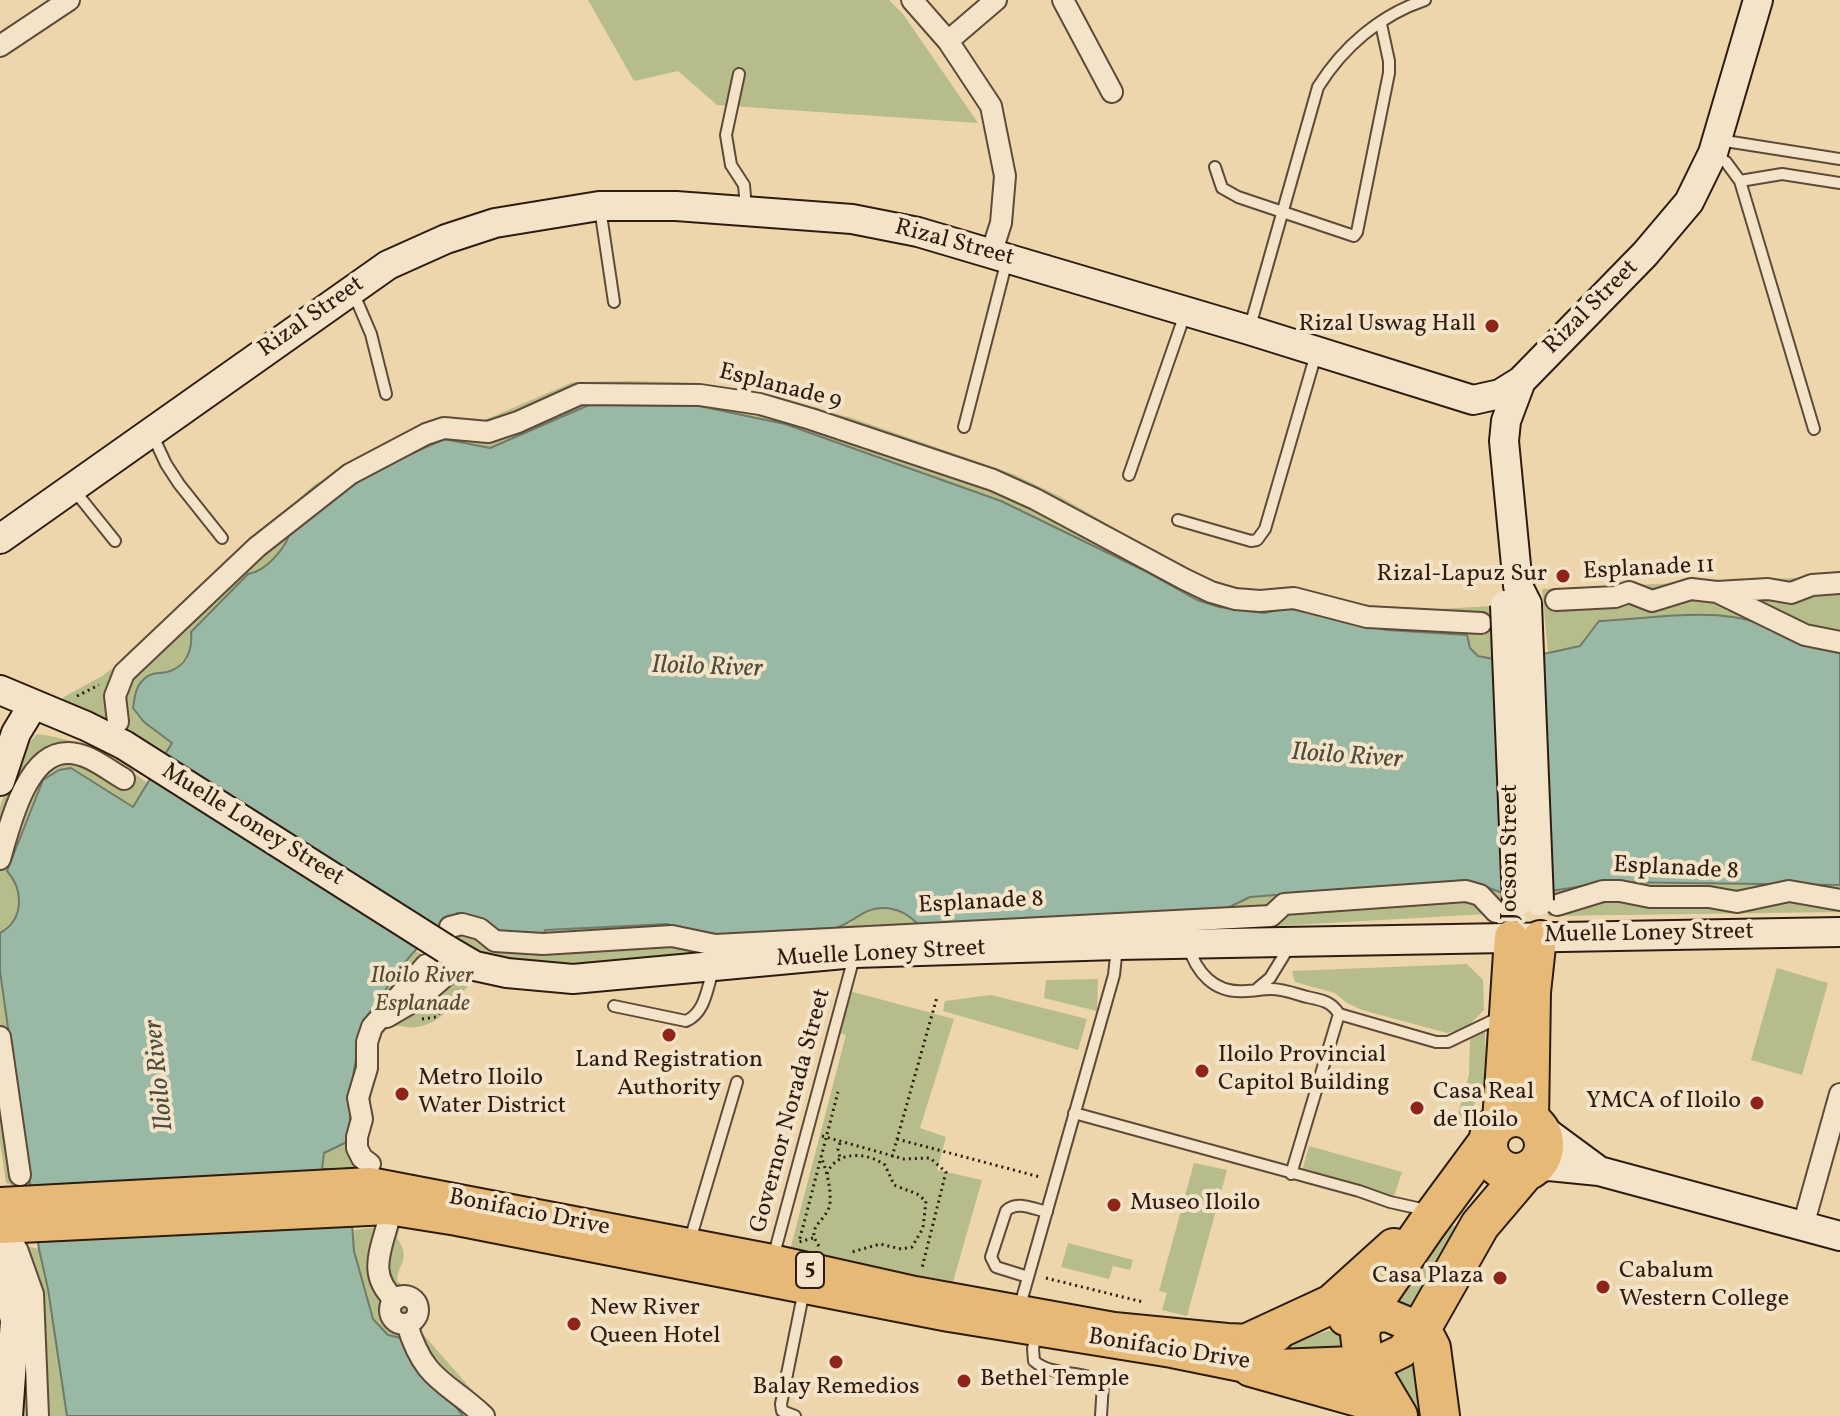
<!DOCTYPE html>
<html>
<head>
<meta charset="utf-8">
<style>
  body { margin:0 }
  canvas { display:block; background:#edd5ac }
</style>
</head>
<body>
<canvas width="1840" height="1416"></canvas>
<script>
const context = document.querySelector('canvas').getContext('2d');
context.lineJoin = 'round';
function fill(path, color) {
  context.fillStyle = color;
  context.fill(path, 'evenodd');
}
function trace(path, color, width, dash) {
  context.strokeStyle = color;
  context.lineWidth = width;
  context.lineCap = dash ? 'butt' : 'round';
  context.setLineDash(dash || []);
  context.stroke(path);
}
function drawText(font, color, halo, rows, align = 'center') {
  context.font = font + ' Vollkorn,serif';
  context.lineWidth = 8;
  context.setLineDash([]);
  context.textBaseline = 'middle';
  context.strokeStyle = halo;
  context.fillStyle = color;
  for (const [text, x, y, turn = 0] of rows) {
    context.save();
    context.translate(x, y);
    context.rotate((+turn || 0) * Math.PI / 180);
    context.textAlign = isNaN(turn) ? turn : align;
    if (halo) context.strokeText(text, 0, 0);
    context.fillText(text, 0, 0);
    context.restore();
  }
}
const green = new Path2D(`
  M588 0H889L903 14 978 123 717 105 678 71 634 81Z
  M633 381 697 383 849 417 1013 474 1061 497 1143 545 1209 579 1237 588 1256 592 1271 588 1304 591 1341 600 1405 611 1491 606 1493 659 1485 658 1473 652 1467 636 1453 650 1287 608 1264 613 1241 611 1197 600 1143 570 1001 501 785 424 699 406 589 405 490 448 443 439 287 544 257 573 248 574 194 628 206 630 177 668 192 723 163 757 60 704 64 697 102 676 127 658 314 485 385 446 480 422 573 382Z
  M1840 576V652L1817 649 1759 623 1548 653 1542 589Z
  M37 734C85 740 108 756 148 783L132 808 20 897 15 918 30 1184 14 1186 6 1183 0 1142V806L21 752Z
  M1467 880 1500 892 1502 904 1486 914 545 968 493 963 460 947 457 938 438 928 458 913C526 940 599 925 671 924 731 923 790 924 850 924 872 902 898 904 920 926L1221 911 1250 897Z
  M1607 882 1840 885V912L1548 916 1551 891Z
  M413 950 443 964 475 974C462 996 444 1023 417 1027 408 1029 400 1025 391 1026L380 1035 374 1056 368 1146 375 1169 322 1170 324 1153 353 1088 360 1043 388 985Z
  M1467 964 1483 980 1484 1010 1465 1029 1447 1033 1362 1010 1347 1003 1335 993 1295 982 1292 971Z
  M1777 968 1828 983 1802 1075 1751 1060Z
  M1098 979 1097 1011 1044 998 1046 980Z
  M849 991 954 1019 920 1128 946 1137 937 1170 982 1180 953 1282 790 1250 846 1035 837 1032Z
  M991 995 1087 1019 1078 1050 943 1011 945 1001Z
  M1485 1031 1486 1079 1468 1119 1457 1117 1469 1075 1470 1038Z
  M1309 1146 1402 1172 1394 1196 1302 1171Z
  M1194 1163 1227 1170 1187 1316 1162 1310 1167 1293 1159 1291Z
  M1449 1225 1460 1227 1416 1311 1386 1298Z
  M376 1227H400L397 1238C412 1261 398 1261 397 1281L419 1298 423 1306 421 1332 495 1416H438L364 1334 351 1247H354V1230Z
  M12 1243 39 1249 48 1289 67 1416H18Z
  M1068 1243 1133 1260 1130 1270 1113 1266 1109 1279 1061 1267Z
  M1345 1326 1349 1349 1254 1353Z
  M1412 1350 1420 1395V1416H1407L1389 1384 1394 1364Z`);
const water = new Path2D(`
  M589 405 699 406 785 424 1001 501 1143 570 1197 600 1219 607 1264 613 1287 608 1387 630 1467 635 1470 648 1478 656 1493 659 1548 653 1580 646 1599 621C1648 619 1712 607 1759 623 1790 633 1805 648 1840 652V885L1608 882 1551 891 1500 892 1467 880 1250 897 1221 911 920 926C909 915 899 908 882 908 862 908 852 925 832 929 779 939 725 936 672 930L668 924 545 930 543 936 499 933 457 913C411 947 381 987 361 1041 350 1072 351 1109 349 1141L324 1153 322 1169H348L354 1251 373 1319 388 1335 405 1339 463 1416H67L48 1289 39 1249 0 971V933C24 920 24 890 7 871L43 780 59 770 71 768 133 807 172 743 144 722 133 708C135 697 135 687 144 679 151 672 158 674 167 672 186 667 193 650 191 632L248 574C265 572 286 548 290 532L360 477 444 439 490 448Z`);
const path = new Path2D(`
  M77 696 99 685
  M422 1019 436 1017 461 988
  M822 1136 904 1159 930 1158 946 1172 922 1268
  M897 1139 1040 1177
  M840 1143 838 1149 840 1158
  M892 1157 937 997
  M827 1174C836 1150 867 1152 885 1165L894 1185 917 1194 926 1201 923 1228 912 1247 901 1249 880 1244 852 1252
  M813 1238 799 1242 838 1092
  M819 1246C803 1225 830 1221 830 1201 831 1186 826 1170 821 1156
  M1046 1278 1143 1302`);
const lane = new Path2D(`
  M739 74 726 135 731 165 744 185 746 208
  M1719 140 1840 159
  M1713 154 1726 162 1740 181 1814 429
  M1215 167 1222 188 1238 197 1354 236 1357 232 1389 73V61L1381 24
  M1740 181 1782 174 1840 183
  M600 208 614 302
  M353 292 371 334 386 394
  M1249 330 1318 87C1343 47 1380 15 1425 0
  M964 427 1007 260
  M152 434 166 464 179 484 222 538
  M1129 475 1185 314
  M74 490 115 541
  M1178 520 1251 541 1257 540 1265 529 1316 354
  M1188 945C1196 972 1214 994 1246 991 1254 991 1262 989 1271 989 1283 989 1296 994 1307 997 1321 1000 1331 1001 1339 1014L1291 1174
  M1258 988 1270 978 1289 947
  M614 1006 686 1021C705 1013 707 989 713 970
  M1339 1014 1436 1042H1448L1500 1017
  M1074 1113 1359 1191 1390 1202 1426 1210
  M690 1240 737 1082
  M773 1258 854 957
  M1028 1277 996 1267 991 1257 1006 1211C1016 1200 1034 1209 1047 1212
  M1019 1309 1114 975 1117 947
  M1036 1332 1033 1349 1034 1361C1053 1377 1083 1370 1103 1383L1101 1416
  M795 1416 782 1411 781 1404 804 1290`);
const street = new Path2D(`
  M912 0 948 41 991 106 1005 176 1001 223 991 254
  M1063 0 1112 92
  M948 41 996 0
  M0 46 69 0
  M1717 592 1805 635 1840 642
  M1556 600 1615 597 1629 592 1652 601 1691 589 1717 592 1768 589 1791 593 1812 585 1840 583
  M118 722 115 696 124 673 257 547 350 474 426 434 444 428 488 432 518 422 580 394 700 395 760 404 811 419 993 480 1035 499 1184 579 1211 592 1235 599 1260 601 1294 598 1367 617 1481 623
  M0 859C9 828 26 753 67 753 87 752 108 770 124 779
  M1557 905 1603 891H1620L1650 897H1709L1737 902 1789 891 1840 900
  M450 927 462 924 480 929 495 941 543 944 672 936 715 945 1271 916 1284 904 1466 891 1480 895 1496 912
  M387 1017 421 997 452 970
  M0 1037 20 1175
  M370 1164 362 1158 357 1148V1137L362 1119 358 1098 367 1068V1042L372 1027 426 965 444 976
  M389 1218C382 1249 366 1274 395 1300
  M1803 1226 1840 1094
  M17 1249 33 1294 38 1416
  M390 1310a14 14 0 1 1 28 0a14 14 0 1 1-28 0Z
  M407 1324C424 1381 445 1380 484 1416`);
const secondary = new Path2D(`
  M1521 381 1506 421 1504 441 1518 586 1527 604
  M0 539 388 265 446 239 495 223 599 206H676L852 219 918 232 1249 330 1473 400 1500 394 1521 381 1645 254 1689 202 1713 153 1758 0
  M0 690 86 726 124 745
  M0 781 16 733 33 705
  M446 949 475 966 507 973 573 979 855 953 1117 945 1840 932
  M1538 1126 1595 1168
  M1533 1168 1549 1166 1599 1171 1840 1236
  M0 1248 15 1321 8 1416`);
const primary = new Path2D(`
  M1532 1121 1534 992 1540 937
  M1499 1122 1511 937
  M0 1204 370 1184 772 1261 915 1293 1114 1329 1227 1340 1252 1341 1277 1335
  M0 1227 388 1208 457 1219 949 1315 1172 1351 1251 1367 1379 1362 1402 1351 1421 1329 1387 1315 1345 1319`);
const highway = new Path2D(`
  M1488 1145a28 28 0 1 1 56 0a28 28 0 1 1-56 0Z
  M1252 1341 1332 1304 1394 1248
  M1251 1367 1365 1399 1393 1416
  M1398 1416 1363 1357 1360 1335 1364 1316 1426 1226 1488 1142
  M1440 1416 1431 1348 1421 1329 1480 1225 1525 1172`);
const secondaryBridge = new Path2D(`
  M1527 604 1539 901
  M1505 605 1517 902
  M124 745 446 949`);
const markers = [
  [1492,326,8,"#8f2418"],
  [1563,576,8,"#8f2418"],
  [669,1035,8,"#8f2418"],
  [1202,1071,8,"#8f2418"],
  [402,1094,8,"#8f2418"],
  [1757,1103,8,"#8f2418"],
  [1417,1108,8,"#8f2418"],
  [1114,1205,8,"#8f2418"],
  [1500,1278,8,"#8f2418"],
  [1603,1287,8,"#8f2418"],
  [574,1324,8,"#8f2418"],
  [836,1362,8,"#8f2418"],
  [964,1381,8,"#8f2418"]
];
const shields = [
  [810,1270,28]
];
const shieldNames = [
  ["5",810,1270]
];
const streetNames = [
  ["Rizal Street",954,244,15],
  ["Rizal Street",1592,308,-45],
  ["Rizal Street",312,318,-35],
  ["Esplanade 9",780,388,14],
  ["Esplanade 11",1649,570,-3],
  ["Muelle Loney Street",252,826,32],
  ["Jocson Street",1512,852,-90],
  ["Esplanade 8",1676,870,3],
  ["Esplanade 8",981,904,-3],
  ["Muelle Loney Street",1649,935,-1],
  ["Muelle Loney Street",881,955,-3],
  ["Governor Norada Street",792,1111,-75],
  ["Bonifacio Drive",529,1214,11],
  ["Bonifacio Drive",1169,1351,9]
];
const poiNames = [
  ["Rizal Uswag Hall",1476,326,"right"],
  ["Rizal-Lapuz Sur",1547,576,"right"],
  ["Iloilo Provincial",1218,1057],
  ["Capitol Building",1218,1085],
  ["Land Registration",669,1062,"center"],
  ["Authority",669,1090,"center"],
  ["Metro Iloilo",418,1080],
  ["Water District",418,1108],
  ["Casa Real",1433,1094],
  ["de Iloilo",1433,1122],
  ["YMCA of Iloilo",1741,1103,"right"],
  ["Museo Iloilo",1130,1205],
  ["Cabalum",1619,1273],
  ["Western College",1619,1301],
  ["Casa Plaza",1484,1278,"right"],
  ["New River",590,1310],
  ["Queen Hotel",590,1338],
  ["Bethel Temple",980,1381],
  ["Balay Remedios",836,1389,"center"]
];
const parkNames = [
  ["Iloilo River",422,978],
  ["Esplanade",422,1006]
];
const waterNames = [
  ["Iloilo River",707,669,2],
  ["Iloilo River",1347,758,4],
  ["Iloilo River",161,1075,-96]
];
fill(green, '#b7bd8a');
fill(water, '#9ab9a5');
trace(water, '#6f7a6a', 2);
trace(lane, '#5e4a38', 14);
trace(street, '#5e4a38', 24);
trace(secondary, '#2f1c11', 32);
trace(primary, '#2f1c11', 36);
trace(highway, '#2f1c11', 42);
trace(path, '#2f1c11', 3, [2, 4]);
trace(lane, '#f3e4c9', 10);
trace(street, '#f3e4c9', 20);
trace(secondary, '#f3e4c9', 28);
trace(primary, '#e6ba76', 32);
trace(highway, '#e6ba76', 38);
trace(secondaryBridge, '#2f1c11', 32, []);
trace(secondaryBridge, '#f3e4c9', 28);
for (const [x, y, r, color] of markers) {
  const dot = new Path2D();
  dot.arc(x, y, r, 0, 2 * Math.PI);
  context.fillStyle = color;
  context.fill(dot);
  trace(dot, '#f3e4c9', 3);
}
for (const [x, y, w] of shields) {
  const box = new Path2D();
  box.roundRect(x - w / 2, y - 18, w, 36, 6);
  context.fillStyle = '#f3e4c9';
  context.fill(box);
  trace(box, '#2f1c11', 2);
}
drawText('bold 22px', '#2f1c11', null, shieldNames);
drawText('24px', '#2f1c11', '#f3e4c9', streetNames);
drawText('24px', '#2f1c11', '#f3e4c9', poiNames, 'left');
drawText('italic 24px', '#584c35', '#f3e4c9', parkNames);
drawText('italic 26px', '#4f4b3d', '#f3e4c9', waterNames);
</script>
</body>
</html>
